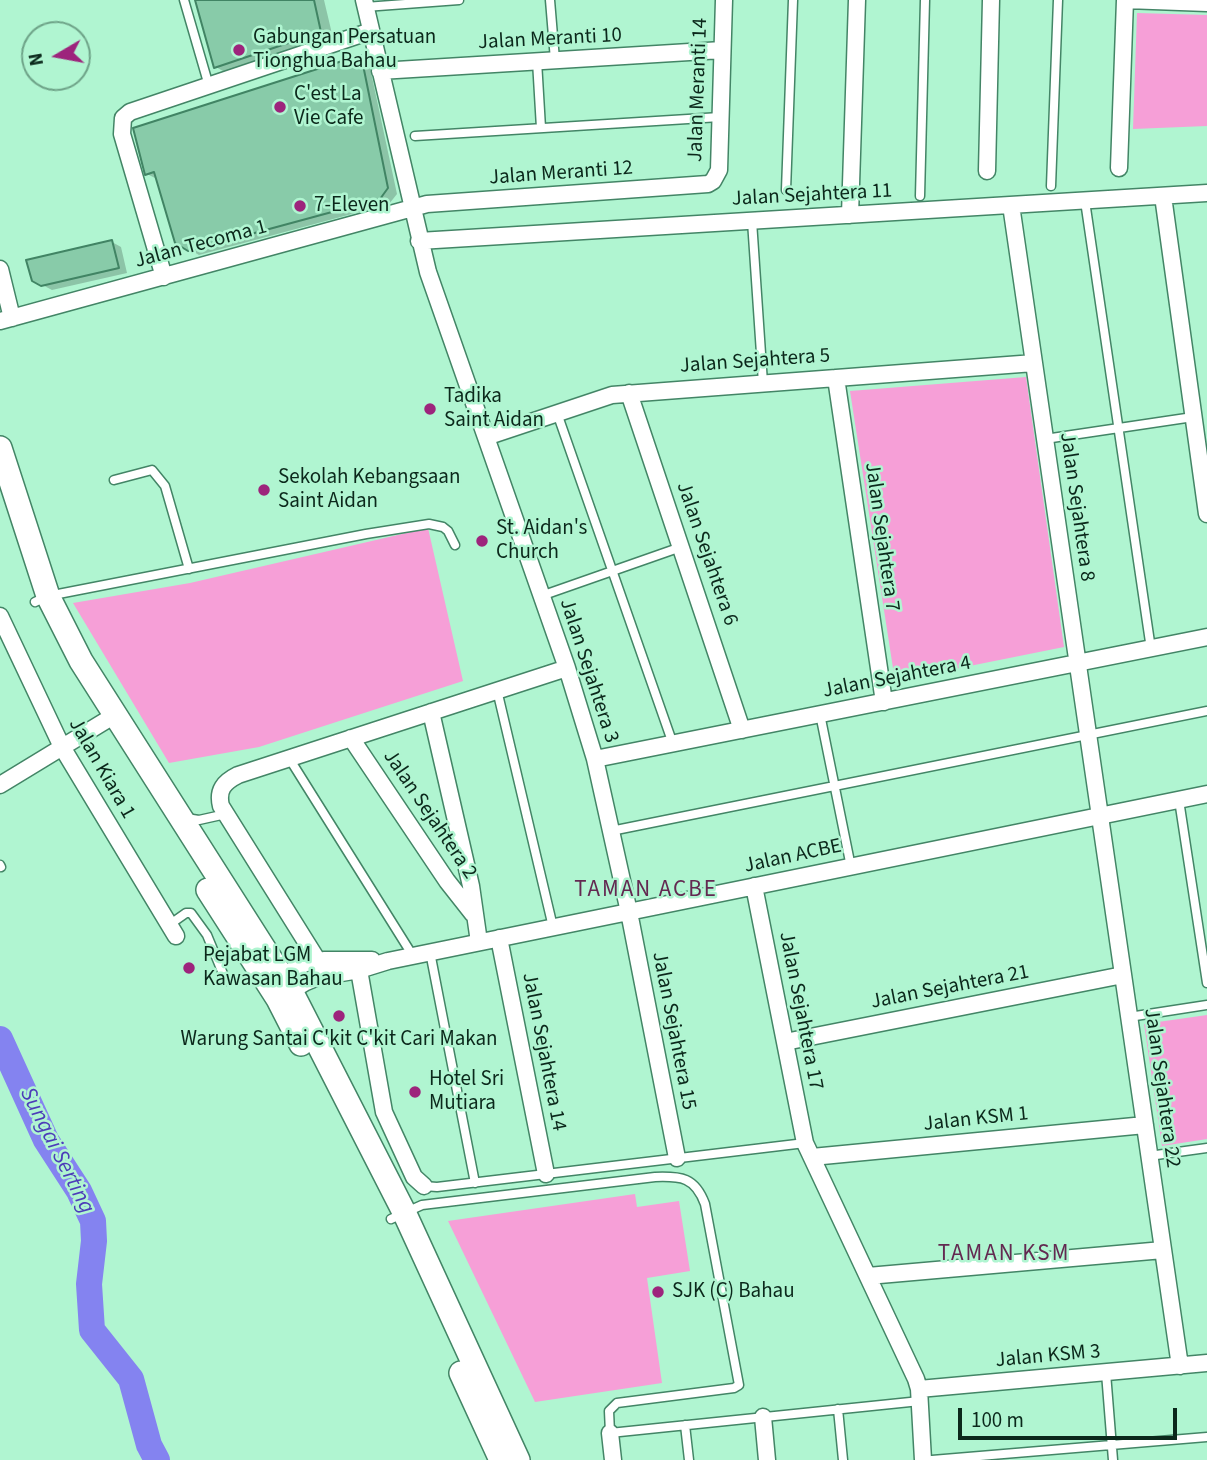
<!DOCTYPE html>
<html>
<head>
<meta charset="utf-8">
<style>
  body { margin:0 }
  #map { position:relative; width:1207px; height:1460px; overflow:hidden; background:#b0f5d1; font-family:"Source Sans 3",sans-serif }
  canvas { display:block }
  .north { position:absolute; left:21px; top:21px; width:70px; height:70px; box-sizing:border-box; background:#b0f5d1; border:2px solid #6ea388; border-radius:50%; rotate:260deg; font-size:19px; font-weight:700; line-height:28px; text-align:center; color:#0b281b }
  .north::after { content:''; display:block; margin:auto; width:24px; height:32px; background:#9d247c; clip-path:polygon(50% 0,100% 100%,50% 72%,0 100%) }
  .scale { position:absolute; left:958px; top:1408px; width:219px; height:32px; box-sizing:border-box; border:4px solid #0b281b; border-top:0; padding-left:9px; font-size:21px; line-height:24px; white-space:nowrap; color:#0b281b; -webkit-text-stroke:5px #b0f5d1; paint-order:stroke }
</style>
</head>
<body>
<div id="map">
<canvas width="1207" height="1460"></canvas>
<div class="north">N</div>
<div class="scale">100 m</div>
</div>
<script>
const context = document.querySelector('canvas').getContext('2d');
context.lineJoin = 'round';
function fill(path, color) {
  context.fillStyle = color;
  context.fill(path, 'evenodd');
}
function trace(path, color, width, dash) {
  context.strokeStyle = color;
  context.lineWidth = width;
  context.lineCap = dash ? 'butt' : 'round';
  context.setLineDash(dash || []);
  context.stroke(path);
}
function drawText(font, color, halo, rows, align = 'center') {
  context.font = font + ' "Source Sans 3",sans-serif';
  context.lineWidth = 5;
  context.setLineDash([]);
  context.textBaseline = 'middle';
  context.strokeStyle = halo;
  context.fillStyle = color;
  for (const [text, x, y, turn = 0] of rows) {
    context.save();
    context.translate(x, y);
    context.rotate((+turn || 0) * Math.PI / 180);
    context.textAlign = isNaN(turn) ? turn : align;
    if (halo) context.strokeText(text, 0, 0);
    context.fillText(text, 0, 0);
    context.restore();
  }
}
const green = new Path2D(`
  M1137 13 1207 15V126L1133 129Z
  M1026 377 1064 647 895 681 850 391Z
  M428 528 463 681 259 747 169 763 73 603 190 583Z
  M1207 1015V1139L1162 1146 1144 1024Z
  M635 1194 637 1207 679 1201 690 1271 647 1278 662 1383 535 1402 448 1221Z`);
const shadow = new Path2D(`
  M197 0H324L333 38 228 74 216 67Z
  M360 57 369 63 397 194 389 204 199 255 177 242 157 179 147 174Z
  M112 242 121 247 127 273 52 290 33 280Z`);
const river = new Path2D(`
  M0 1039 46 1140 79 1191 93 1221 94 1241 89 1284 92 1330 131 1379 149 1445 157 1460`);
const building = new Path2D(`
  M195 0H314L321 32 214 68Z
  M361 55 388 188 380 199 188 251 175 243 154 172 145 175 133 128Z
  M112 240 119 268 41 286 32 281 26 260Z`);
const service = new Path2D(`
  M184 0 209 86
  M550 0 555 60
  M365 7 459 0
  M537 61 541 128
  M415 136 720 117
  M1051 186 1058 0
  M786 190 793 0
  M920 196 925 0
  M1085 201 1151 649
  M752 221 763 383
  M557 413 673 744
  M1045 439 1193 417
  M114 480 152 470 165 486 189 569
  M541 596 681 547
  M35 602 48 596 366 534 429 524 443 527 448 531 455 545
  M497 690 553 927
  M820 714 851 867
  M289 758 413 956
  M1179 800 1207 983
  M186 818 199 820 226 814
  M611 831 1207 711
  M0 865 1 867
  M169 925 186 913H191L207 935 226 981
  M430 952 475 1183
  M1129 1017 1207 1005
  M1149 1156 1207 1148
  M424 1186 437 1187 805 1143
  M391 1219 422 1205 655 1177C681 1176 695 1177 705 1204L739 1385 734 1388 617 1403 609 1411 610 1433 920 1401
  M1106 1373 1113 1460
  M838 1409 843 1460
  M685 1425 689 1460
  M932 1460 1207 1437`);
const minor = new Path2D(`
  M364 0 428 272 567 668 595 759 629 912 677 1158
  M1126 0 1207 3
  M380 71 722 50
  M1119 168 1125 0
  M987 171 991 0
  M1163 196 1207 514
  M1011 205 1180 1366
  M850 215 857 0
  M419 241 1207 193
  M0 269 12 318
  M164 277 122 134 123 118 130 112 371 31
  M0 321 427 204 708 184 713 181 719 170 724 0
  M836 378 884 702
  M629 393 742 730
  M486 437 612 395 1034 363
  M0 616 62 747 176 936
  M431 712 471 886 479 942
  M351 738 447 881 473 914
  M595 759 1207 637
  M0 785 115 715
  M754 886 805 1143 916 1379 919 1389 923 1460
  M499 938 546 1174
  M318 961 221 806C217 790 224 782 238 775L567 668
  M359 970 384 1112 414 1177 424 1186
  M273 980 306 963 325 960H372
  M283 996 306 982 318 977 359 970 388 961 1207 794
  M785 1042 1123 975
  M812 1157 1145 1125
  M868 1276 1163 1250
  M919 1389 1207 1363
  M763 1417 767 1460
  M610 1433 613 1460`);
const secondary = new Path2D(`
  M0 448 48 596 81 661 291 991 404 1212 518 1460
  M208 890 278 999 301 1044
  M461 1373 501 1460`);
const markers = [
  [239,50,7,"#9d247c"],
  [280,107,7,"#9d247c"],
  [300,206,7,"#9d247c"],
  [430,409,7,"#9d247c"],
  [264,490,7,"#9d247c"],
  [482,541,7,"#9d247c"],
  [189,968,7,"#9d247c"],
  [339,1016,7,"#9d247c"],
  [415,1092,7,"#9d247c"],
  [658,1292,7,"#9d247c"]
];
const poiNames = [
  ["Gabungan Persatuan",253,38],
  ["Tionghua Bahau",253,62],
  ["C'est La",294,95],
  ["Vie Cafe",294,119],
  ["7-Eleven",314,206],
  ["Tadika",444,397],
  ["Saint Aidan",444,421],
  ["Sekolah Kebangsaan",278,478],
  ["Saint Aidan",278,502],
  ["St. Aidan's",496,529],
  ["Church",496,553],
  ["Pejabat LGM",203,956],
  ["Kawasan Bahau",203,980],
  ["Warung Santai C'kit C'kit Cari Makan",339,1040,"center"],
  ["Hotel Sri",429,1080],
  ["Mutiara",429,1104],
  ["SJK (C) Bahau",672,1292]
];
const streetNames = [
  ["Jalan Meranti 10",550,40,-3],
  ["Jalan Meranti 14",699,90,-88],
  ["Jalan Meranti 12",561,174,-4],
  ["Jalan Sejahtera 11",812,196,-3],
  ["Jalan Tecoma 1",201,245,-15],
  ["Jalan Sejahtera 5",755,362,-4],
  ["Jalan Sejahtera 8",1076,507,82],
  ["Jalan Sejahtera 7",881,537,82],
  ["Jalan Sejahtera 6",706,554,71],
  ["Jalan Sejahtera 3",588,671,72],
  ["Jalan Sejahtera 4",897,678,-11],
  ["Jalan Kiara 1",101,769,60],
  ["Jalan Sejahtera 2",429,815,56],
  ["Jalan ACBE",793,857,-12],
  ["Jalan Sejahtera 21",950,988,-11],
  ["Jalan Sejahtera 17",800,1011,79],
  ["Jalan Sejahtera 15",673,1031,79],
  ["Jalan Sejahtera 14",543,1052,79],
  ["Jalan Sejahtera 22",1161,1088,82],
  ["Jalan KSM 1",976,1120,-6],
  ["Jalan KSM 3",1048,1357,-5]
];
const neighbourhoodNames = [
  ["TAMAN ACBE",646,891],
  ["TAMAN KSM",1004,1255]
];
const waterNames = [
  ["Sungai Serting",56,1151,63]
];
fill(green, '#f69fd7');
fill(shadow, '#0003');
trace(river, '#8483f0', 26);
fill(building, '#88cba9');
trace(building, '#418464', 2);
trace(service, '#438566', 11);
trace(minor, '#438566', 19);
trace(secondary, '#438566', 26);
trace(service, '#fff', 8);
trace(minor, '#fff', 16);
trace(secondary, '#fff', 23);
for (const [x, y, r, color] of markers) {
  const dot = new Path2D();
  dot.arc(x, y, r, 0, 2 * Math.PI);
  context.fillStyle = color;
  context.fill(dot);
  trace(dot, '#b0f5d1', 2.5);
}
drawText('21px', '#0b281b', '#b0f5d1', poiNames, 'left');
drawText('21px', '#0b281b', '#b0f5d1', streetNames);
context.letterSpacing = '2px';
drawText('23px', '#632951', '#b0f5d1', neighbourhoodNames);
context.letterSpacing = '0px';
drawText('italic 23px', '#4c3cb9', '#b0f5d1', waterNames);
</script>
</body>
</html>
